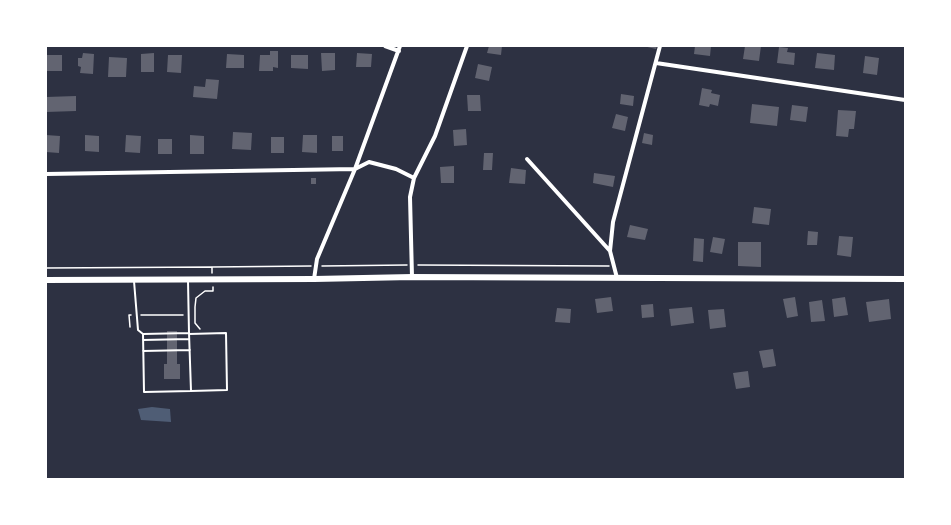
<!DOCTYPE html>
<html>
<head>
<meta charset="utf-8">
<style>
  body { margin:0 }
  #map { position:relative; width:951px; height:525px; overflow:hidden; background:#2d3142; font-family:"Libre Baskerville",serif }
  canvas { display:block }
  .frame { position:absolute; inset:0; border:47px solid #fff; pointer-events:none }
</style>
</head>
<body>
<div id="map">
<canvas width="951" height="525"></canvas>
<div class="frame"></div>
</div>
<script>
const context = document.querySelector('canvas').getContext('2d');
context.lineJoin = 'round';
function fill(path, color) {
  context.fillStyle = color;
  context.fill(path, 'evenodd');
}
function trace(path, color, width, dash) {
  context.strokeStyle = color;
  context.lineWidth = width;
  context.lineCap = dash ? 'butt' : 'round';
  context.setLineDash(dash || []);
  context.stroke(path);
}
const water = new Path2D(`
  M152 407 170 409 171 422 141 420 138 409Z`);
const building = new Path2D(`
  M489 46H502L501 55 487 53Z
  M643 46H657L656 49Z
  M695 46H711L710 56 694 54Z
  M745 46H761L759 61 743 59Z
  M779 47 788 48 787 52 795 53 794 65 777 63Z
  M270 51H278V68L273 67V71H259L260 55H270Z
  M83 53 94 54 93 74 80 73 81 67 78 66V58H82Z
  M154 53V72H141V54Z
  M321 53H335V70L322 71Z
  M357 53 372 54 371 67H356Z
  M817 53 835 55 834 70 815 68Z
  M227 54 244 55V68H226Z
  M47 55H62V71H46Z
  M168 55H182L181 73 167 72Z
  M291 55H308V69L291 68Z
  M865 56 879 58 877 75 863 73Z
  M109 57 127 58 126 77H108Z
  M478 64 492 67 489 81 475 78Z
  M206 79 219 80 217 99 193 97 194 86 205 87Z
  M702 88 712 90 711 93 720 95 718 106 710 104 709 107 699 105Z
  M621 94 634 96 633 106 620 104Z
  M467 95H480L481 111H468Z
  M76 96V111L46 112V97Z
  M752 104 779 107 777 126 750 123Z
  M792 105 808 107 806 122 790 120Z
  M838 110 856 111 854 129H849L848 137 836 136Z
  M616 114 628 117 625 131 612 128Z
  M466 129 467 145 454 146 453 130Z
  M233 132 252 133 251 150 232 149Z
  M644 133 653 135 652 145 642 143Z
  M46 135 60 136 59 153 46 152Z
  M85 135 99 136V152L85 151Z
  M126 135 141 136 140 153 125 152Z
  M190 135 204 136V154H190Z
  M303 135H317V153L302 152Z
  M332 136H343V151H332Z
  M271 137H284V153H271Z
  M158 139H172V154H158Z
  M484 153H493L492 170H483Z
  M454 166V183H441L440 167Z
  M511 168 526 170 525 184 509 183Z
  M594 173 615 176 613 187 593 183Z
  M311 178H316V184H311Z
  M754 207 771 209 769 225 752 223Z
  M630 225 648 229 645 240 627 237Z
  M808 231 818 232 817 245H807Z
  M839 236 853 237 851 257 837 255Z
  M713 237 725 239 722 254 710 252Z
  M694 238 704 239 703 262 693 261Z
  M738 242H761V267L738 266Z
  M611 297 613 311 597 313 595 299Z
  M795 297 798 316 787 318 783 299Z
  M845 297 848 315 834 317 832 299Z
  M889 299 891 319 869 322 866 302Z
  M822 300 825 321 811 322 809 302Z
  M653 304 654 317 642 318 641 305Z
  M692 307 694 323 671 326 669 309Z
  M557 308 571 309 570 323 555 322Z
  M724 309 726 327 710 329 708 310Z
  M167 331H177V364H180V379H164V364H167Z
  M773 349 776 366 763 368 759 351Z
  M748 371 750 387 736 389 733 373Z`);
const path = new Path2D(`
  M418 265 609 266
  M322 266 407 265
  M46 268 212 267
  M212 273V267L311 266
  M141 315H183
  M130 327 129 315H131
  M200 329 195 323V307L196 298 205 291H213V287`);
const service = new Path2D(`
  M134 281 138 330 143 334 189 333 188 281
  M143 334 144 392 191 391 189 333
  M189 334 226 333 227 390 191 391
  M143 340 189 339
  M143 351 190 350`);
const minor = new Path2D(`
  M385 46 399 51
  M656 63 905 100
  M527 159 610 251
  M46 174 355 169 369 162 396 169 414 178
  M412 277 410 197 414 178 435 136 467 46
  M617 278 610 251 613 222 660 46
  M314 279 317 259 355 169 400 46`);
const secondary = new Path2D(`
  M46 280 314 279 412 277 905 279`);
fill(water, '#4f5d75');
fill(building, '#626471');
trace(path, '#fff', 1.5);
trace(service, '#fff', 2);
trace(minor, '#fff', 4);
trace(secondary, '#fff', 6);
</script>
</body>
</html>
